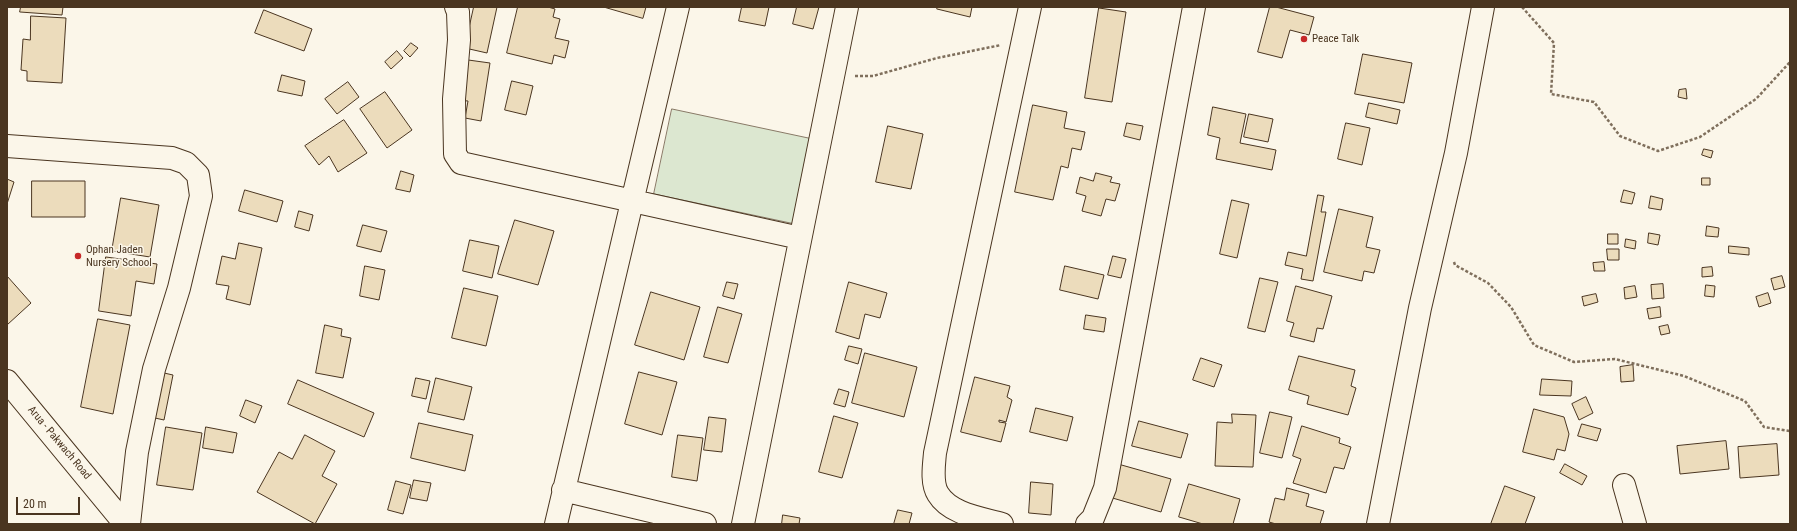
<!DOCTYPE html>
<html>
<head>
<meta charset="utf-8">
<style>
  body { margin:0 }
  #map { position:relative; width:1797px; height:531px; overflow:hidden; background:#fbf6e9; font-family:"Roboto Condensed",sans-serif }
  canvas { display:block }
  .frame { position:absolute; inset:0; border:8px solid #4a3520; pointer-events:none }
  .scale { position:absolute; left:16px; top:497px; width:64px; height:18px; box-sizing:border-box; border:2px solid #4a3520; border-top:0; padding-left:5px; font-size:12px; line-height:14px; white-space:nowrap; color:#4a3520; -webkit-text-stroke:3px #fbf6e9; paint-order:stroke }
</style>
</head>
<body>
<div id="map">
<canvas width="1797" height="531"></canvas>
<div class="frame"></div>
<div class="scale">20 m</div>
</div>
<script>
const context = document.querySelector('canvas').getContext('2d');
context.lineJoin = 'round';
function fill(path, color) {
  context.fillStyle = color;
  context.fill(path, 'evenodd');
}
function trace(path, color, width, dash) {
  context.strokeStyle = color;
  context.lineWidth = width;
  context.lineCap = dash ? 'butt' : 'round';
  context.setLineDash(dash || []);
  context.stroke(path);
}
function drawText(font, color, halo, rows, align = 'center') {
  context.font = font + ' "Roboto Condensed",sans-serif';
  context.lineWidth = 3;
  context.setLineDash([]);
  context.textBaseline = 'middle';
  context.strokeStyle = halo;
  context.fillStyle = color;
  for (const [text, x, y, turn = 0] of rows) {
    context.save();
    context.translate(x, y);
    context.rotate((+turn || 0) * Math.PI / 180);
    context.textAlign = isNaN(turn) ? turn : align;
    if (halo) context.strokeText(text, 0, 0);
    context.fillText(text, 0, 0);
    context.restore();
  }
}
const green = new Path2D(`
  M672 109 813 139 795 224 654 194Z`);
const building = new Path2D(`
  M21 7H63L62 15 20 12Z
  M474 7H497L487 53 465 48Z
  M518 7H548L555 9 553 17 560 19 555 38 569 41 565 58 554 55 552 64 507 53Z
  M604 7H646L643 18Z
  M742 7H769L765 26 739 21Z
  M797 7H819L813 29 793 24Z
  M938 7H972L970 17 937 9Z
  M1270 7H1276L1314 17 1309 35 1290 30 1282 58 1258 52Z
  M1099 8 1126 12 1112 102 1085 98Z
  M264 10 312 29 304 51 255 33Z
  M31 16 66 18 62 83 27 81V71L21 70 23 39 30 40Z
  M411 43 418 48 410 57 404 51Z
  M397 51 403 58 391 69 385 62Z
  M1363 54 1412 63 1404 103 1355 94Z
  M461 59 490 63 481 121 465 118 468 101 455 100Z
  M282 75 305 81 302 96 278 91Z
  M512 81 533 86 526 115 505 110Z
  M348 82 359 97 337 114 325 99Z
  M1686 89 1687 99 1678 97 1679 90Z
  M385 92 412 130 387 148 360 109Z
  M1369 103 1400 110 1397 124 1366 117Z
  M1033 105 1067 112 1064 128 1085 132 1081 150 1072 148 1068 168 1061 166 1053 200 1015 192Z
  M1213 107 1246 114 1240 143 1276 150 1272 170 1216 159 1220 138 1208 135Z
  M1249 114 1273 119 1268 142 1244 137Z
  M344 120 367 153 338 172 329 156 319 165 305 146Z
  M1127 123 1143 126 1140 140 1124 136Z
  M1346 123 1370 128 1362 165 1338 159Z
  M888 126 923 134 911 189 876 182Z
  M1704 149 1713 151 1711 158 1702 155Z
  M401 171 414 175 410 192 396 189Z
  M1096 173 1112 177 1110 182 1120 184 1115 201 1106 199 1101 216 1082 211 1086 196 1076 193 1080 177 1093 181Z
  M1702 178H1710V185H1702Z
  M7 179 14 182 7 204Z
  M32 181H85V217H32Z
  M245 190 283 201 277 222 239 211Z
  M1624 190 1635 193 1632 204 1621 202Z
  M1318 195 1324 196 1321 212H1326L1313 281 1301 279 1303 269 1285 265 1288 252 1306 256Z
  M1651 196 1663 199 1661 210 1649 208Z
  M121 198 159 205 150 257 112 251Z
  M1232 200 1249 204 1237 258 1220 254Z
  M1339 209 1373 217 1366 247 1380 250 1374 273 1364 271 1362 281 1324 272Z
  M299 211 313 215 309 231 295 227Z
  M515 220 554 231 538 285 498 274Z
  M363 225 387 231 381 252 357 246Z
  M1707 226 1719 228 1718 237 1706 236Z
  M1649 233 1660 235 1658 245 1648 243Z
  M1608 234H1618V244H1608Z
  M1626 239 1636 241 1635 249 1625 247Z
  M470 240 499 246 492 278 463 271Z
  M239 243 262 248 250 305 226 299 229 286 216 284 222 256 235 259Z
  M1729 246 1749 248V255L1729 253Z
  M1607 249H1619V260H1608Z
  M1113 256 1126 259 1121 278 1108 275Z
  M106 257 157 264 154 284 136 281 131 316 99 311Z
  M1604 262 1605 271H1594L1593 263Z
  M365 266 385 270 379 300 360 296Z
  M1065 266 1104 275 1098 299 1060 290Z
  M1712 267 1713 276 1702 277V268Z
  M7 276 31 303 7 325Z
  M1782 276 1785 287 1774 290 1771 279Z
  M1260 278 1278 282 1265 332 1248 328Z
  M727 282 738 284 734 299 723 296Z
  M849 282 887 293 880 318 865 314 859 339 836 332Z
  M1663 284 1664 298 1652 299 1651 285Z
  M1706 285 1715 286 1714 297 1705 296Z
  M1296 286 1332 296 1323 329 1317 328 1314 342 1290 336 1294 323 1287 321Z
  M1635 286 1637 297 1625 299 1624 288Z
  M464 288 498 296 486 346 452 338Z
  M651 292 700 307 684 360 635 345Z
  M1768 293 1771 303 1759 307 1756 297Z
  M1596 294 1598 302 1584 306 1582 297Z
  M718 307 742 314 728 363 704 357Z
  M1660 307 1661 317 1649 319 1647 309Z
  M1086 315 1106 318 1104 332 1084 329Z
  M98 319 130 325 113 414 81 407Z
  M325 325 342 329 341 336 351 338 343 378 316 373Z
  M1668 325 1670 333 1661 335 1659 327Z
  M849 346 862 349 858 364 845 360Z
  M865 353 917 367 904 417 852 403Z
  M1299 356 1355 370 1351 386 1356 388 1348 415 1307 404 1309 396 1289 390Z
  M1201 358 1222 365 1214 387 1193 380Z
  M1633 365 1634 381 1621 382 1620 367Z
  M155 371 173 375 164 420 146 416Z
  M639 372 677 382 662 435 625 424Z
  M975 377 1010 386 1007 397 1012 400 1006 422 999 420V422L1006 423 1001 442 961 432Z
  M416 378 430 381 426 399 412 396Z
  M436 378 472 387 464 420 428 412Z
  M1542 379 1572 381 1571 396 1540 395Z
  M298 380 374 413 364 437 288 404Z
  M839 389 849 392 845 407 834 404Z
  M1586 397 1593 413 1579 420 1572 404Z
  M246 400 262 406 255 423 240 416Z
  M1036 408 1073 417 1067 441 1030 432Z
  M1534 409 1564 417 1569 434 1565 451 1557 449 1554 460 1523 452Z
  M1270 412 1292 417 1282 458 1260 453Z
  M1232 414 1256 415 1253 467 1215 466 1217 422 1232 423Z
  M834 416 858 423 842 478 819 472Z
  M709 417 726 419 722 452 704 450Z
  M1139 421 1188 434 1181 458 1132 446Z
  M419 423 473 435 465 471 411 458Z
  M1582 424 1601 429 1597 441 1578 436Z
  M1302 426 1340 438 1339 443 1351 447 1344 469 1334 467 1326 493 1293 483 1301 459 1293 456Z
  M166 427 202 433 193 490 157 485Z
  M206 427 237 433 233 453 203 448Z
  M305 435 335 451 322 476 337 484 315 524 257 492 279 452 292 459Z
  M678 435 703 438 697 481 672 477Z
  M1726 441 1729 469 1680 474 1677 446Z
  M1777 444 1779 475 1740 478 1738 447Z
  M1118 464 1171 479 1161 512 1109 497Z
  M1565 464 1587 476 1582 485 1560 473Z
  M414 480 431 483 427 501 410 498Z
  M396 481 411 485 403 514 388 510Z
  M1031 482 1053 484 1051 515 1029 513Z
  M1189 484 1240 499 1233 524H1203L1179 517Z
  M1505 486 1535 497 1525 524H1491Z
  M1287 488 1309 494 1306 506 1324 511 1320 524H1276L1269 522 1275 498 1284 500Z
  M898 510 912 513 909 524H894Z
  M783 515 800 518 799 524H782Z`);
const path = new Path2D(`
  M1522 7 1554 43 1551 94 1594 102 1620 136 1658 151 1700 137 1756 99 1790 62
  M855 76H873L937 58 1001 45
  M1454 262 1455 265 1488 283 1511 307 1534 345 1574 362 1615 359 1684 376 1745 401 1764 427 1790 431`);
const minor = new Path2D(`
  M456 7 458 12 459 40 454 99 455 154 461 163 800 238
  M7 146 172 158 186 163 198 175 201 196 179 288 154 369 137 452 129 524
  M1624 485 1635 524
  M563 490 705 524
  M556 524 678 7
  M743 524 847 7
  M1002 524C981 518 950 514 938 494 931 483 934 465 935 453L1030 7
  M1087 524 1093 518 1105 488 1194 7
  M1378 524 1420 308 1456 153 1483 7`);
const major = new Path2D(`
  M7 381 125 524`);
const markers = [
  [1304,39,4,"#c62828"],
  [78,256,4,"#c62828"]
];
const poiNames = [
  ["Peace Talk",1312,39],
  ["Ophan Jaden",86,250],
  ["Nursery School",86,263]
];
const streetNames = [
  ["Arua - Pakwach Road",59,443,50]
];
fill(green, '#dce7d0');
trace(green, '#887966', 1);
fill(building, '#ecdcbc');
trace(building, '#4a3520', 1);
trace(minor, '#4a3520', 24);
trace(major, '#4a3520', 24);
trace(path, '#7f6f5c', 2.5, [3, 2]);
trace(minor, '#fbf6e9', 22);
trace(major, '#fbf6e9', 22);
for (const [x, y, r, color] of markers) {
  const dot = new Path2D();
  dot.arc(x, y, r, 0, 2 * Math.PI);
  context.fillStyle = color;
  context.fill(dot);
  trace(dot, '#fbf6e9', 1.5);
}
drawText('11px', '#4a3520', '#fbf6e9', poiNames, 'left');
drawText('11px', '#4a3520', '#fbf6e9', streetNames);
</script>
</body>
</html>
